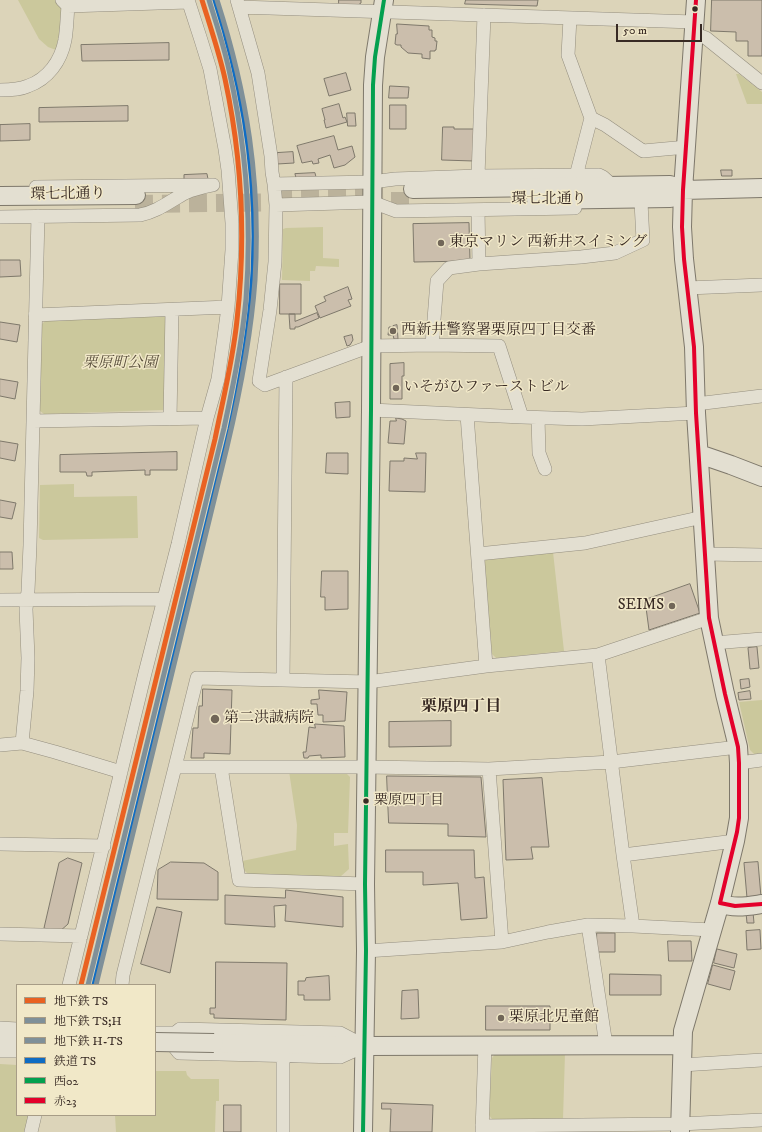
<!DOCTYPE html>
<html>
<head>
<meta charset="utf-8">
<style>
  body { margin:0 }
  #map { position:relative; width:762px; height:1132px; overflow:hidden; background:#dcd4b9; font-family:"IM FELL DW Pica","Noto Serif JP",serif }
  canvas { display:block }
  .legend { position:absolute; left:16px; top:984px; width:140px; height:132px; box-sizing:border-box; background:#f1e8c8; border:1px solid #a79c86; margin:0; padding:5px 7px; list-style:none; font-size:12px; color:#382a24 }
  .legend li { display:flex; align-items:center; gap:8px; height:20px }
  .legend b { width:20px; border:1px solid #a79c86 }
  .scale { position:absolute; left:616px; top:24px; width:86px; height:18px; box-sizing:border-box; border:2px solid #382a24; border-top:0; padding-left:5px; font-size:12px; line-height:14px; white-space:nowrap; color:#382a24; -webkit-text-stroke:3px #f1e8c8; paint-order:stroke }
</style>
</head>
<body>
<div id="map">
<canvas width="762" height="1132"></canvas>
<ul class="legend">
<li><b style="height:5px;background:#e96222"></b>地下鉄 TS</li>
<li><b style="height:5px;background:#7f9099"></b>地下鉄 TS;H</li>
<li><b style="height:5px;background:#7f9099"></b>地下鉄 H-TS</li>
<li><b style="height:5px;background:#0f6cc3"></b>鉄道 TS</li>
<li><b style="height:5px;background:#03a04f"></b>西02</li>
<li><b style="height:5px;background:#e4002b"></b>赤23</li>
</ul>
<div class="scale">50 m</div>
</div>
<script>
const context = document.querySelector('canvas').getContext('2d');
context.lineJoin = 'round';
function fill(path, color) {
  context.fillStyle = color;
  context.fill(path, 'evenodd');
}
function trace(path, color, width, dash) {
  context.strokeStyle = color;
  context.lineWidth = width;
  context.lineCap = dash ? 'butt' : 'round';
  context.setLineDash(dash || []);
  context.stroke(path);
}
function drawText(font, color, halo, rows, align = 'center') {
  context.font = font + ' "IM FELL DW Pica","Noto Serif JP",serif';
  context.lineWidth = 3;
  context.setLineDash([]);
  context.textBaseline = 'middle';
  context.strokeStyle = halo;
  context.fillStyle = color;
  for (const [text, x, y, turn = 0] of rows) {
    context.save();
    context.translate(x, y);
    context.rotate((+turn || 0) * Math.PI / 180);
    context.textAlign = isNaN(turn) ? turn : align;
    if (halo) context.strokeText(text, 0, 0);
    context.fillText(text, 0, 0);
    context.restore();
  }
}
const green = new Path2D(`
  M18 0H55C57 2 60 4 61 8 63 17 58 41 56 50L48 47 39 39Z
  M736 74H739L762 92V104H747Z
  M323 227V258L339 259V267L316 266 315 271H310V281L282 280 283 229 286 228Z
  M163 315 168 320 167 406 163 410 44 414 40 411 42 324 46 320Z
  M74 484V497L137 496 138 538 43 540 39 538 40 485Z
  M553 552 564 651 496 658 492 654 484 562 488 558Z
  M762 700V753L754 754 750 750 739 702Z
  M343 770 350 777 348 833H334V846L348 844 349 869 340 877 250 876 244 870 242 861 296 850 297 825 289 771Z
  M496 1053H565L563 1119H492L489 1115 492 1058Z
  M0 1064 17 1065V1115H29L25 1132H0Z
  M155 1071H186L187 1075 191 1079H219V1101H216L215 1132H116L115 1115H155Z`);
const building = new Path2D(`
  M339 0H361V3L358 5H339Z
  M466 0H538L537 6 465 4Z
  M712 0H762V56H748V41H736V32L711 31Z
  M397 24 429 26V30H432V37L435 38V41H437L436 50H435V51H430V59L422 58V54L408 53 401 47V45H397L395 44 396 34H397Z
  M169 43V60L82 61 81 45Z
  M346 73 351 90 329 96 324 79Z
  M390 86 409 87 408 98H389Z
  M339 104 343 118 345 117 347 122 326 128 324 120H325L322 109Z
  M390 105H406V129H390Z
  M128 106V121L39 122V108Z
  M347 113H355L356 126H348Z
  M30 124V140L0 141V125Z
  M443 127H454V129H475L474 161 442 160Z
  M334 136 338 150 352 146 355 157 345 165 334 168 330 155 318 159 319 163 313 164 312 161 302 163 297 146Z
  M293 152 294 163 277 164V153Z
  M721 170H732V176H722Z
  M315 173 316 177 296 178 295 174Z
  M207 174 208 179 184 180V175Z
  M469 223 470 261 414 262 413 224Z
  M0 260H20L21 276 0 277Z
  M280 284H301V314H280Z
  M348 287 352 299 348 300 351 306 320 318 315 306 326 301 324 297Z
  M317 313 319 318 298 327H295V329H290L289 314H295V321Z
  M0 322 20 325 17 342 0 339Z
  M397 325 398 339H394L393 335H388L389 327H393V326Z
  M352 335 353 340 350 345 347 346 344 337Z
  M404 363V376H402V399H390V364Z
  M0 379 18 382 15 399 0 396Z
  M350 402V417L336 418 335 403Z
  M396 418 402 419 406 421 404 444 388 443 390 421H396Z
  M0 441 18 444 15 461 0 458Z
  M177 452V470H150V475H145V470L92 472V476H87L86 472H60V455Z
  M327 453H348V474L326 473Z
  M416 453H426L425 492 389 491 390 461H404V458L417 459Z
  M0 500 16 503 12 519 0 517Z
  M0 552H12L13 569H0Z
  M322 571H348V609L325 610V597H321Z
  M690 584 700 613 649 630 645 600Z
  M757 647 759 668 750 669 748 648Z
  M749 679 750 687 741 689 740 680Z
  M203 689 232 690 230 754 204 753V758H191L193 728H198L199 706H202Z
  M319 690 347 692 345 721 323 722V715H318L317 704H311V700L319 699Z
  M750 691 751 699 739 700 738 693Z
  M451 721V746L389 747V722Z
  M315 724 344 726 345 757 321 758V755L309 756 308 758H304L303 752H306L309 727 315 728Z
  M387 776 481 777 486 837 448 836V824L389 823Z
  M542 778 549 847H531L533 859 506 860 503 780Z
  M386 850H474L475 878 484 877 487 918 461 920 458 883 423 885V872H386Z
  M68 858 82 863 68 924 59 932 44 928 59 863Z
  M171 862 204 863 218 872V900L157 899 158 870Z
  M758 862 761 897 747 898 744 863Z
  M286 890 343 897V927L285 921 286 905 274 906 275 927 225 924V895L285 898Z
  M157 907 182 912 170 973 141 964Z
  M753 912 754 923H747L746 913Z
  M760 930 761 949 747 950 746 931Z
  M597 933H615V952H597Z
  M668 941H691L692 961H669Z
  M717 949 737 954 734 968 714 963Z
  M216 962 287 963 286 1020 214 1018V1014H210V1008H215Z
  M713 965 735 971 730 990 708 984Z
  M610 974 661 975V995H610Z
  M329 976 330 1000H304V995H298V981H305L306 978Z
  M418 990 419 1018 401 1019 402 991Z
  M486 1006H550V1030H486Z
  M382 1103 433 1105 432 1132H390L391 1109H382Z
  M224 1105H241V1132H224Z`);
const secondaryTunnel = new Path2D(`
  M274 192 383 190
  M364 201H413
  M135 204 293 202`);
const street = new Path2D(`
  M62 0 68 6 188 2
  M237 0 258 73 271 156 272 172 274 184 276 205 275 262 270 310 259 381 265 385 371 346 432 345 499 346 522 417
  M239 7 694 22
  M570 18 568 55 591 118 605 125 643 151 687 147
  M693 33 706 38 762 83
  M0 90C9 90 19 90 28 86 48 79 61 61 65 40 67 28 67 17 68 6
  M478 176 484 15
  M576 176 591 118
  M274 184 372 182 395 179 478 176 599 175 603 177 613 186
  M276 205 372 202 396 211 575 208
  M478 210 479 264
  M0 217 140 215C157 212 170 201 185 193 194 189 203 187 213 185L36 187
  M687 288 762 285
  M35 315 228 307
  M432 345 437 281 449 268 479 264 581 257 615 253 643 240 641 202
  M696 404 762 396
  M371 410 522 417 582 419 696 413
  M467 415 486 666
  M538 418 539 453 545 469
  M170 419 172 310
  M33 421 207 418
  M478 554 585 543 703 517
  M705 554 762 555
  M0 600 164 599
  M714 643 762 639
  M598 655 623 855 633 926
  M283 680 286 377
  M22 743 27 691 28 658 26 609 28 591 30 545 38 216
  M0 745 22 743 55 752 121 772
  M739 763 762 760
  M175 767H367L489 769 611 762 738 747
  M221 767 239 880 365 884
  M489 769 502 942
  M0 844 104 846
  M623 855 735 841
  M588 925 606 1045
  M0 934 81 936
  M366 951 502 942 548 932 588 925 633 926 712 930
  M69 985 145 673 178 544 207 418 218 379 224 337 228 307 232 250V223L228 170 225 149 210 69 200 37 188 0
  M122 985 123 975 175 767 197 678 368 682 486 666 598 655 709 618
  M0 1028 17 1029
  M155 1033H175L180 1029 340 1033 363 1045
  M175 1035V1048L179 1053 340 1057 360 1048
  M0 1051H17
  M682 1065 762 1060
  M482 1126 680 1124 762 1120
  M31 1132 35 1115
  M283 1132V1056
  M482 1132 485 1045`);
const secondary = new Path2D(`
  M413 189 670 185 683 190 762 188
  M0 196 136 195
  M536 200 670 198 683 190
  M699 454 731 465 762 477
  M720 903C733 909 748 906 762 904
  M0 1039H17
  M214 1043 364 1046 682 1045
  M363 1132 366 951 365 884 371 410 373 85 375 57 384 0
  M680 1132 683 1031 720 903 735 841 739 818V763L738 747 725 694 709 618 696 413 694 347 684 259 682 227 683 190 696 0`);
const secondaryBridge = new Path2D(`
  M155 1042 214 1043`);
const bus1 = new Path2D(`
  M363 1132 366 951 365 884 371 410 373 85 375 57 384 0`);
const bus2 = new Path2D(`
  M696 0 683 190 682 227 684 259 694 347 696 413 709 618 725 694 738 747 739 763V818L737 832 720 903
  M720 903 735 906 762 904`);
const rail1 = new Path2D(`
  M94 985 230 429C239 387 247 344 251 301 261 197 247 99 215 0`);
const metro1 = new Path2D(`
  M81 985 215 439C223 399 233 360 237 320 246 239 242 158 225 79 219 52 210 26 202 0`);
const metro2 = new Path2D(`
  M88 985 224 428C233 386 242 343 246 299 252 222 246 145 229 70 224 46 216 23 209 0`);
const metro3 = new Path2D(`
  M96 985 227 447C240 392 251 336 255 280 261 182 247 93 217 0`);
const markers = [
  [695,9,3.5,"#382a24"],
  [441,243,4,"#716658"],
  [393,331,4,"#716658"],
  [396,388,4,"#716658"],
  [672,606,4,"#716658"],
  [215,719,5,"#716658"],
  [366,801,3.5,"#382a24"],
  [501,1018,4,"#716658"]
];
const busNames = [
  ["栗原四丁目",374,801]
];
const streetNames = [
  ["環七北通り",68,195,-1],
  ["環七北通り",549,200]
];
const poiNames = [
  ["東京マリン 西新井スイミング",449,243],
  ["西新井警察署栗原四丁目交番",401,331],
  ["いそがひファーストビル",404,388],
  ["SEIMS",664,606,"right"],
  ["第二洪誠病院",224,719],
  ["栗原北児童館",509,1018]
];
const parkNames = [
  ["栗原町公園",120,364]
];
const neighbourhoodNames = [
  ["栗原四丁目",461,708]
];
fill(green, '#cbc89c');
fill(building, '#cbbeac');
trace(building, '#7e786b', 1);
trace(secondaryTunnel, '#bbb29b', 18, [18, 9]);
trace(street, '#948e7f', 14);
trace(secondary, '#7e786b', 20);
trace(street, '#e3dfd1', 13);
trace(secondary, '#e3dfd1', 18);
trace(secondaryBridge, '#7e786b', 20, []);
trace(secondaryBridge, '#e3dfd1', 18);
trace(bus1, '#03a04f', 4);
trace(bus2, '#e4002b', 4);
trace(rail1, '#0f6cc3', 5);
trace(metro1, '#e96222', 5);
trace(metro2, '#7f9099', 5);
trace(metro3, '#7f9099', 5);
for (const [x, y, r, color] of markers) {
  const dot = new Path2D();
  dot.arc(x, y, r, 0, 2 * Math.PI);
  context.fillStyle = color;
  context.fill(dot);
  trace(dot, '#f1e8c8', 1.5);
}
drawText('14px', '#382a24', '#f1e8c8', busNames, 'left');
drawText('15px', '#382a24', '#f1e8c8', streetNames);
drawText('15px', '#382a24', '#f1e8c8', poiNames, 'left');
drawText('italic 15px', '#594f3c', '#f1e8c8', parkNames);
drawText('bold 16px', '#382a24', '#f1e8c8', neighbourhoodNames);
</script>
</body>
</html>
